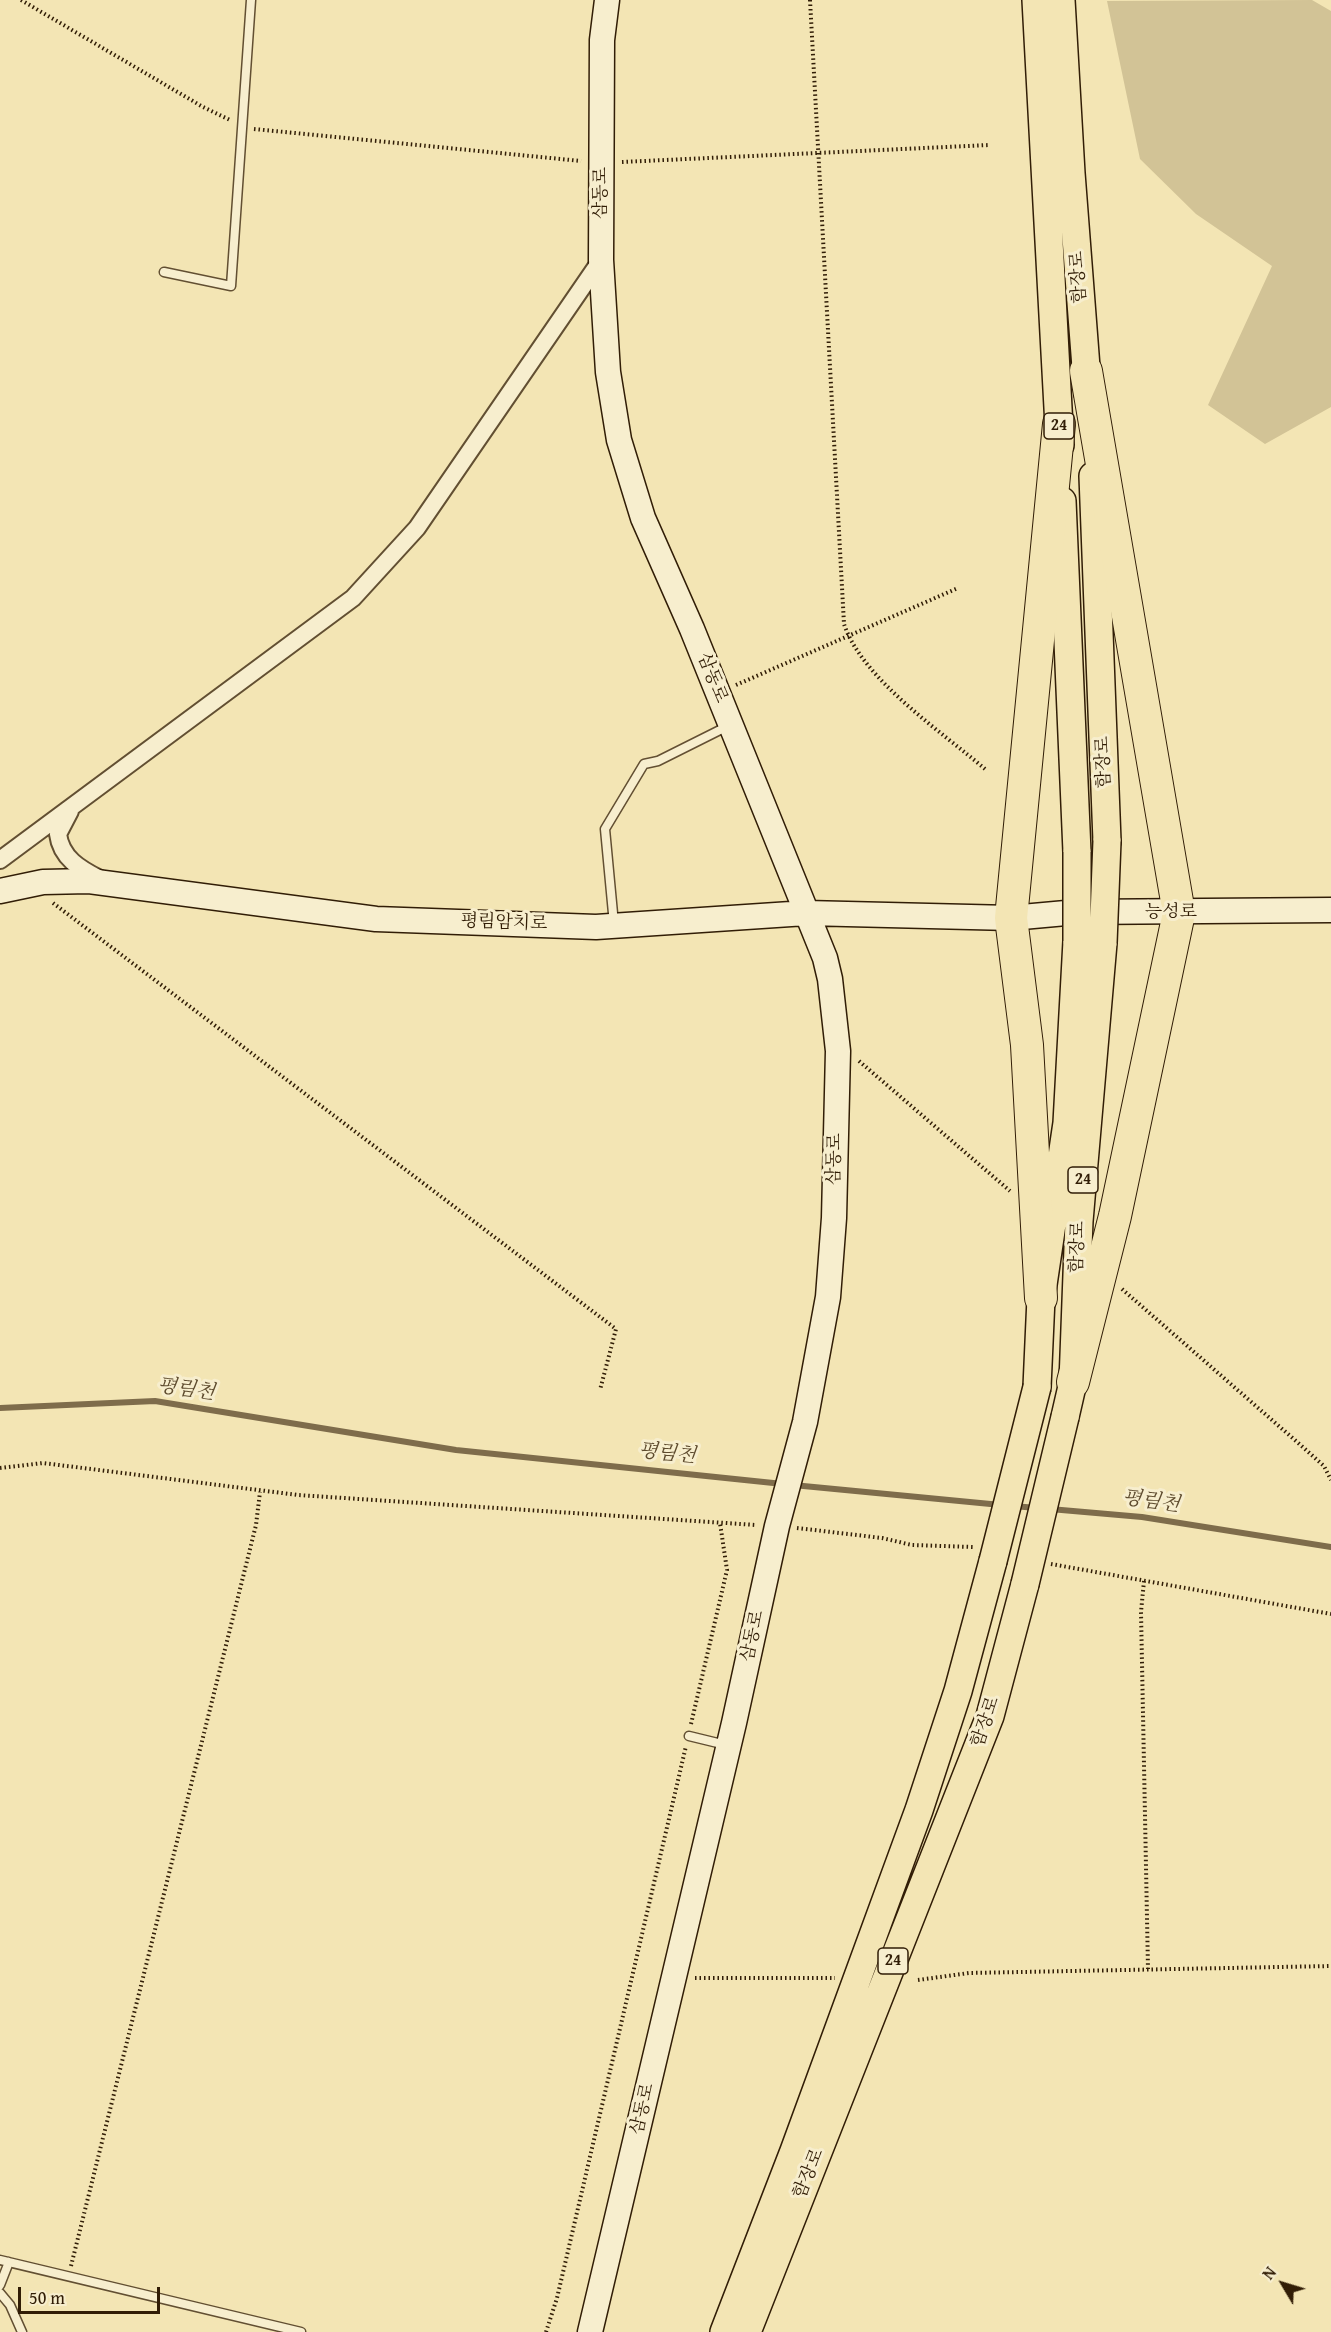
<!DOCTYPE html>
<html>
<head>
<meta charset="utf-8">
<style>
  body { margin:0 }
  #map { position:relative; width:1331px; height:2332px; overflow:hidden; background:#f3e5b4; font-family:"Gentium Book Plus",serif }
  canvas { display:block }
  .north { position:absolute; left:1253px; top:2254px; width:60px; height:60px; -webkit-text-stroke:4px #f7eece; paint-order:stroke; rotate:308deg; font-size:16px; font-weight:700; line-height:24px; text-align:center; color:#311d06 }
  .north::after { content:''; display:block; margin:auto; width:21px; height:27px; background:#311d06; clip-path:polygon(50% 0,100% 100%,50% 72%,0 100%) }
  .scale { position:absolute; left:18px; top:2287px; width:142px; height:27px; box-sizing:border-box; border:3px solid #311d06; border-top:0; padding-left:8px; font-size:18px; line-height:21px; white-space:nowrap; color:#311d06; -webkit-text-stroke:4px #f7eece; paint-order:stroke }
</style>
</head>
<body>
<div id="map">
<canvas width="1331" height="2332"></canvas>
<div class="north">N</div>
<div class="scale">50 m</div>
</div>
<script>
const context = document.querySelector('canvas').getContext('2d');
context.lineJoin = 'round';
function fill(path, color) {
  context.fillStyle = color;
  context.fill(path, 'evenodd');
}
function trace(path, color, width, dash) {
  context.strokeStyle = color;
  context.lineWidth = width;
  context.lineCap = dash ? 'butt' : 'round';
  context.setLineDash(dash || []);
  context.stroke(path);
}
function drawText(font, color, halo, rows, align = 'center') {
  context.font = font + ' "Gentium Book Plus","Noto Serif KR",serif';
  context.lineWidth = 6;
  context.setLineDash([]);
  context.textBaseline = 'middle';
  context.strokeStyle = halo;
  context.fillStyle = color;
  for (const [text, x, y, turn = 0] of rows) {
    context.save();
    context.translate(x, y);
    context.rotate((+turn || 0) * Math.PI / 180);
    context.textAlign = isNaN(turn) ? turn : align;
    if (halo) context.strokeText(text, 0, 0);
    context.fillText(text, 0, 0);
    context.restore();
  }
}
const green = new Path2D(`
  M1312 0 1331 11V407L1265 444 1208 405 1272 266 1196 214 1140 159 1107 1Z`);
const stream = new Path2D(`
  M0 1408 155 1401 456 1450 783 1484
  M793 1485 1001 1505
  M1014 1506 1036 1508
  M1050 1509 1142 1517 1331 1547`);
const path = new Path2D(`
  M21 0 203 107 230 120
  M810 0 844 624C862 679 942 732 985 769
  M254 129 581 161
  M622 162 989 145
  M736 685 958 588
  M53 903 616 1329 600 1390
  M859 1061 1010 1191
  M1122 1289 1304 1448 1324 1466 1331 1480
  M0 1468 43 1463 298 1495 756 1525
  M797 1528 882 1538 912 1545 973 1547
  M1051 1564 1331 1614
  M1144 1581 1141 1612 1148 1969
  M691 1724 727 1570 720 1523
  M695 1978H835
  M918 1980 969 1973 1331 1966
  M71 2266 256 1525 260 1492
  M546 2332 557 2298 686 1746`);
const lane = new Path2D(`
  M164 272 231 286 251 0
  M614 924 605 829 644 764 658 761 730 725
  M689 1736 726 1745
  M0 2260 301 2332
  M0 2285 9 2262
  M0 2293 10 2305 22 2332`);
const street = new Path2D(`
  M70 811 58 834C61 858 80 869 100 879
  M0 860 353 598 417 528 601 260`);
const secondary = new Path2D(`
  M0 891 43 882 89 881 376 919 596 927 806 913 1011 918 1077 912 1331 910
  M590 2332 734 1723 777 1526 805 1422 828 1297 834 1218 838 1051 830 979 825 958 692 629 643 518 619 440 608 372 601 260 602 40 607 0`);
const primary = new Path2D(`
  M1036 0 1060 445
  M1061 0 1071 173 1088 393
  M1093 476 1107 841
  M1062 501 1077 852
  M1037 1387 1041 1298 1067 1123 1077 941
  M1065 1417 1073 1382 1079 1221 1103 943
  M724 2332 794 2151 919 1810 958 1691 993 1561
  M747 2332 990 1716 1025 1584`);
const highway = new Path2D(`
  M1041 1298 1027 1045 1011 918 1059 424
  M1073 1382 1115 1216 1179 913 1086 371`);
const primaryBridge = new Path2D(`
  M1077 941V852
  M1103 943 1107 841
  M993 1561 1037 1387
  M1025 1584 1065 1417`);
const shields = [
  [1059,426,30],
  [1083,1180,30],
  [893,1961,30]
];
const shieldNames = [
  ["24",1059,426],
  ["24",1083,1180],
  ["24",893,1961]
];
const streetNames = [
  ["삼동로",601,193,-90],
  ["함장로",1079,277,-94],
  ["삼동로",712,678,68],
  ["함장로",1104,762,-92],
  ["능성로",1171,912],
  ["평림암치로",504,923,2],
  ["삼동로",835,1159,-89],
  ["함장로",1078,1247,-88],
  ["삼동로",753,1636,-78],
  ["함장로",986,1722,-71],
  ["삼동로",643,2109,-77],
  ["함장로",809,2174,-68]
];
const waterNames = [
  ["평림천",186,1390,8],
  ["평림천",667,1454,6],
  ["평림천",1151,1502,8]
];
fill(green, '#d2c396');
trace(stream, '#7e6c4b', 6);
trace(lane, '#624f32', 11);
trace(street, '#624f32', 20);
trace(secondary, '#311d06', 27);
trace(primary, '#311d06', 30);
trace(highway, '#311d06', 34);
trace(path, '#311d06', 4, [1.5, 3]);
trace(lane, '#f7eece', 8);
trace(street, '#f7eece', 16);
trace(secondary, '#f7eece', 24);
trace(primary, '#f3e5b4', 27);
trace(highway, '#f3e5b4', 32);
trace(primaryBridge, '#311d06', 30, []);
trace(primaryBridge, '#f3e5b4', 27);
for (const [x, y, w] of shields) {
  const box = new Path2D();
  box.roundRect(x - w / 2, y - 13, w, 26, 4.5);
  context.fillStyle = '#f7eece';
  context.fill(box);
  trace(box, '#311d06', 1.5);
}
drawText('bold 16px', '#311d06', null, shieldNames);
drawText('18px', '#311d06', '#f7eece', streetNames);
drawText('italic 20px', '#5e4b2e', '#f7eece', waterNames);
</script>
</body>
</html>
